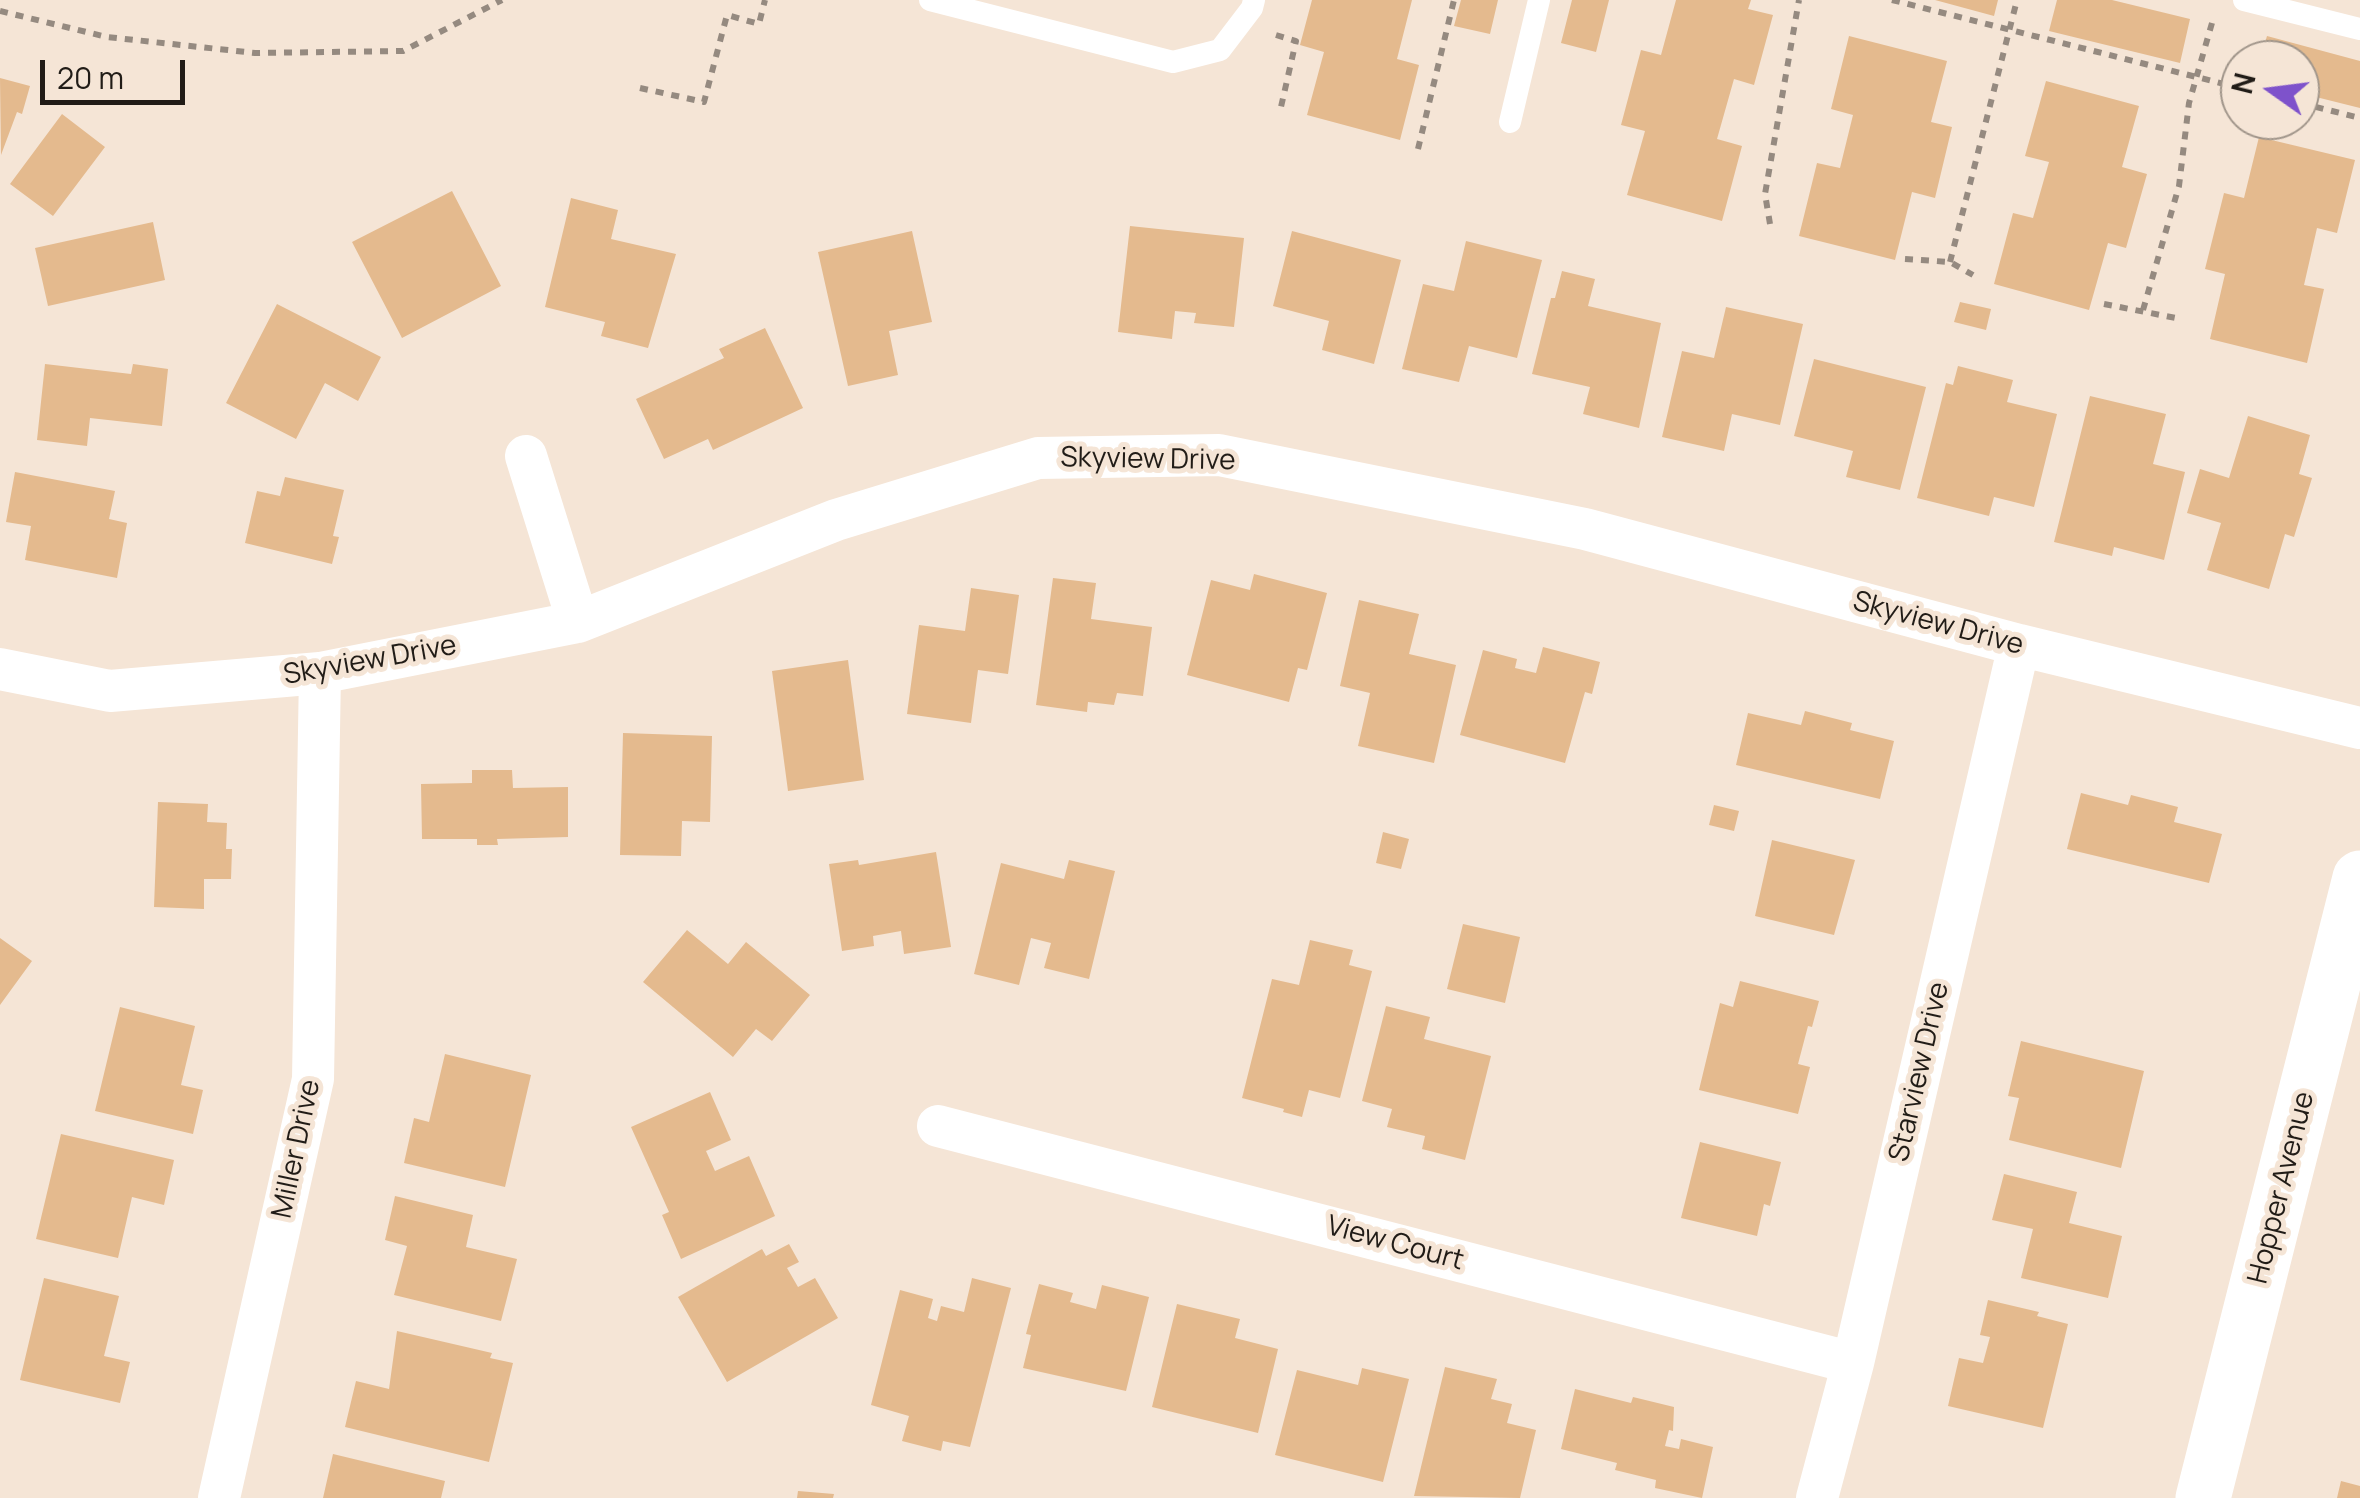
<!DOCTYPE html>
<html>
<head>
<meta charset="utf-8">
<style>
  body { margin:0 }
  #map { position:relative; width:2360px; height:1498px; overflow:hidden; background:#f5e5d6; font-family:Manrope,sans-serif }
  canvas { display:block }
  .north { position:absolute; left:2220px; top:40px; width:100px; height:100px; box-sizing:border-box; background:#f5e5d6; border:2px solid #a0958a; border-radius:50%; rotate:284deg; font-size:28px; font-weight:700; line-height:40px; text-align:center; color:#211c17 }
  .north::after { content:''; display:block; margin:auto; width:35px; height:45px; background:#7e52cb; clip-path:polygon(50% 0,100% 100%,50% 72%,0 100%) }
  .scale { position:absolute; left:40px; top:60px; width:145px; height:45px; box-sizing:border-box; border:5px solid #211c17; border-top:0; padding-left:12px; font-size:30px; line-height:35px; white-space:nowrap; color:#211c17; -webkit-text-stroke:8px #f5e5d6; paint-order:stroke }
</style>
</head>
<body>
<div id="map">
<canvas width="2360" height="1498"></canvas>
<div class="north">N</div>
<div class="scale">20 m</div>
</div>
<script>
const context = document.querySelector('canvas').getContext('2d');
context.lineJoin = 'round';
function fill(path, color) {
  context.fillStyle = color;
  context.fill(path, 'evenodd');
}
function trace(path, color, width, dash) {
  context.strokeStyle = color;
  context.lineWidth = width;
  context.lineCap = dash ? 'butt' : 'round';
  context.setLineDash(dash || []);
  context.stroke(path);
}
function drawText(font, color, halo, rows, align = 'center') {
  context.font = font + ' Manrope,sans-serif';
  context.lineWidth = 10;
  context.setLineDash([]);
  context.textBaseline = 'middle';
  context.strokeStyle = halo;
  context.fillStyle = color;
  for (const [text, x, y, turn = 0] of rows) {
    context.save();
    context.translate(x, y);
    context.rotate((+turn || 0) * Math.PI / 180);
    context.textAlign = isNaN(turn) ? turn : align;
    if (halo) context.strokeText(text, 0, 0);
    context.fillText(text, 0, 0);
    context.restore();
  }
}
const building = new Path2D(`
  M1312 0H1412L1397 59 1419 65 1400 140 1307 115 1324 52 1300 45Z
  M1461 0H1498L1490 34 1454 26Z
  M1572 0H1609L1596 52 1561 43Z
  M1676 0H1751L1748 9 1773 15 1754 85 1734 79 1717 139 1742 146 1722 221 1627 195 1645 131 1621 125 1641 50 1661 55Z
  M1935 0H1998L1994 16Z
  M2057 0H2112L2190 19 2180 63 2049 31Z
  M1849 36 1947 61 1931 122 1952 127 1935 198 1912 192 1895 260 1799 236 1817 163 1840 168 1853 115 1831 109Z
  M2267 36 2360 61V108L2300 93V60H2260Z
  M0 78 30 86 22 114 17 112 1 155Z
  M2046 81 2139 106 2122 167 2147 174 2126 248 2108 243 2089 310 1994 284 2013 213 2033 218 2049 162 2025 156Z
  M62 114 105 147 53 216 10 184Z
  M2259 137 2355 160 2337 233 2317 228 2304 285 2324 289 2307 363 2210 339 2225 274 2205 269 2224 193 2244 198Z
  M452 191 501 286 402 338 352 242Z
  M571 198 618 210 611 239 676 254 648 348 601 336 605 322 545 307Z
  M153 222 165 280 48 306 35 248Z
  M1130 226 1244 238 1234 327 1194 323 1196 313 1175 311 1172 339 1118 332Z
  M912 231 932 322 889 331 898 375 848 386 818 252Z
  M1292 231 1401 260 1374 364 1322 350 1329 321 1273 306Z
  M1466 241 1542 260 1517 358 1469 346 1459 382 1402 369 1423 284 1454 291Z
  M1562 271 1595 279 1588 306 1661 323 1639 428 1583 414 1590 387 1532 374 1551 298H1555Z
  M1960 302 1991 309 1986 330 1954 322Z
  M277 304 381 357 358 401 325 383 296 439 226 403Z
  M1726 307 1803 324 1780 425 1732 414 1724 451 1662 437 1682 351 1714 358Z
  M765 328 803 408 713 450 708 439 664 459 636 399 724 358 719 349Z
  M1814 359 1926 387 1900 490 1846 477 1853 451 1794 436Z
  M45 364 131 374 133 364 168 369 162 426 90 418 87 446 37 440Z
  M1958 366 2013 380 2007 402 2057 414 2034 507 1994 497 1989 516 1917 498 1946 383 1953 385Z
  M2090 396 2166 414 2153 464 2185 472 2164 560 2114 547 2112 556 2054 542Z
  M2248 416 2310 435 2299 474 2312 478 2294 537 2285 534 2269 589 2207 570 2221 523 2187 513 2200 469 2229 478Z
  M15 472 115 491 109 519 127 523 117 578 25 560 31 526 6 522Z
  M285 477 344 490 333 536 339 537 332 564 245 543 257 491 280 496Z
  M1254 574 1327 593 1307 670 1298 668 1289 702 1187 675 1211 580 1250 590Z
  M1053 578 1096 583 1091 619 1152 627 1143 696 1117 693 1114 705 1088 702 1087 712 1036 705Z
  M971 588 1019 595 1008 674 978 670 971 723 907 714 919 625 965 631Z
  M1359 600 1419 614 1409 654 1456 665 1434 763 1358 746 1370 693 1340 686Z
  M1543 647 1600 662 1592 694 1585 692 1565 763 1460 735 1483 650 1517 659 1515 668 1536 673Z
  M848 660 864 780 788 791 772 671Z
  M1805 711 1852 723 1850 730 1894 741 1880 799 1736 765 1748 713 1801 725Z
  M623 733 712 736 710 822 682 821 681 856 620 855Z
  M472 770H512L513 788 568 787V837L497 839 498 845H477V839H422L421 784 472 783Z
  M2081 793 2128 805 2131 795 2178 807 2174 822 2222 834 2209 883 2067 849Z
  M158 802 208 804 207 822 227 823 226 849H232L231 879H204V909L154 907Z
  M1714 805 1739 811 1734 831 1709 825Z
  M1383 832 1409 839 1401 869 1376 863Z
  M1772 840 1855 860 1834 935 1755 916Z
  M936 852 951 947 904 954 901 931 873 936 874 946 842 951 829 864 858 860 859 865Z
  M1069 860 1115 871 1089 979 1044 968 1051 943 1031 938 1019 985 974 974 1001 863 1064 879Z
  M1463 924 1520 937 1505 1003 1447 989Z
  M687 930 728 964 746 942 810 995 772 1041 756 1029 733 1057 643 982Z
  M0 938 32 961 0 1005Z
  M1310 940 1353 950 1349 965 1372 971 1340 1098 1309 1090 1302 1117 1283 1112 1284 1109 1242 1098 1272 979 1299 985Z
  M1740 981 1819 1001 1812 1027 1808 1026 1798 1064 1810 1067 1798 1114 1699 1090 1720 1003 1733 1007Z
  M1386 1006 1430 1017 1424 1039 1491 1056 1465 1160 1422 1149 1425 1136 1387 1127 1392 1109 1362 1101Z
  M120 1007 195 1026 181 1085 203 1090 193 1134 95 1111Z
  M2021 1041 2144 1071 2121 1168 2009 1140 2019 1098 2008 1096Z
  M445 1054 531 1075 505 1187 404 1163 414 1118 429 1122Z
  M710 1092 731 1140 706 1151 715 1171 749 1156 775 1216 681 1259 662 1215 669 1212 631 1127Z
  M61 1134 174 1160 164 1205 132 1197 118 1258 36 1239Z
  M1700 1142 1781 1162 1770 1206 1764 1204 1757 1236 1681 1218Z
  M2004 1174 2077 1192 2069 1223 2122 1236 2108 1298 2021 1278 2033 1229 1992 1220Z
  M395 1196 473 1215 466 1247 517 1259 501 1321 394 1295 407 1246 385 1240Z
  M789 1244 799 1262 787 1268 798 1287 815 1278 838 1318 727 1382 678 1297 762 1249 766 1256Z
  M44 1278 119 1296 104 1356 130 1362 120 1403 20 1380Z
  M972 1278 1011 1288 970 1447 943 1441 941 1451 902 1441 909 1416 871 1405 900 1290 933 1299 928 1318 937 1321 941 1306 964 1312Z
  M1039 1284 1073 1293 1070 1302 1096 1309 1102 1285 1149 1297 1126 1391 1023 1368 1031 1335 1026 1334Z
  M1988 1300 2039 1312 2037 1316 2068 1324 2043 1428 1948 1406 1959 1358 1983 1363 1990 1337 1980 1335Z
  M1177 1304 1240 1319 1235 1338 1278 1349 1258 1433 1152 1407Z
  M397 1331 492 1353 490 1358 513 1363 489 1462 345 1427 356 1381 389 1389Z
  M1445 1367 1497 1379 1491 1399 1512 1404 1507 1423 1536 1430 1520 1498 1414 1496Z
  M1362 1368 1409 1379 1383 1482 1275 1455 1297 1370 1358 1385Z
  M1575 1389 1631 1403 1633 1397 1674 1407 1673 1431 1669 1430 1665 1446 1679 1449 1681 1439 1713 1447 1702 1498 1655 1488 1656 1480 1615 1470 1617 1463 1561 1449Z
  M333 1454 445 1481 441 1498H323Z
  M2341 1481 2360 1486V1498H2337Z
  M798 1491 834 1494 833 1498H797Z`);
const path = new Path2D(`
  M1892 0 2240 88
  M0 11 107 37 255 53 403 51 502 0
  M1276 35 1296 41 1281 107
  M640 88 704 102 727 15 759 24 765 0
  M2300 103 2360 118
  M1418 149 1454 0
  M1770 224 1765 194 1799 0
  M1905 259 1950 262 1973 275
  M1950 262 2017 0
  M2104 304 2181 319
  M2143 310 2179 186 2189 103 2214 16`);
const lane = new Path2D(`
  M930 0 1173 62 1220 50 1252 8 1254 0
  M2244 0 2360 29
  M1510 122 1539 0`);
const street = new Path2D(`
  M526 456 578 622
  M0 669 110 691 320 673 578 622 836 520 1038 458 1219 455 1585 529 2019 645 2360 728
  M938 1126 1853 1363
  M219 1498 313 1079 320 673
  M1817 1498 1853 1363 2019 645`);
const secondary = new Path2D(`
  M2203 1498 2360 878`);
const streetNames = [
  ["Skyview Drive",1148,460,1],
  ["Skyview Drive",1938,624,15],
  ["Skyview Drive",370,661,-10],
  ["Starview Drive",1920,1072,-77],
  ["Miller Drive",297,1149,-78],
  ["Hopper Avenue",2282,1188,-76],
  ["View Court",1395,1244,15]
];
fill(building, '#e4ba8e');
trace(path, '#958a80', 6, [8, 8]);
trace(lane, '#fff', 22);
trace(street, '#fff', 42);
trace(secondary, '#fff', 55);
drawText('28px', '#211c17', '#f5e5d6', streetNames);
</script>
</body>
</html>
